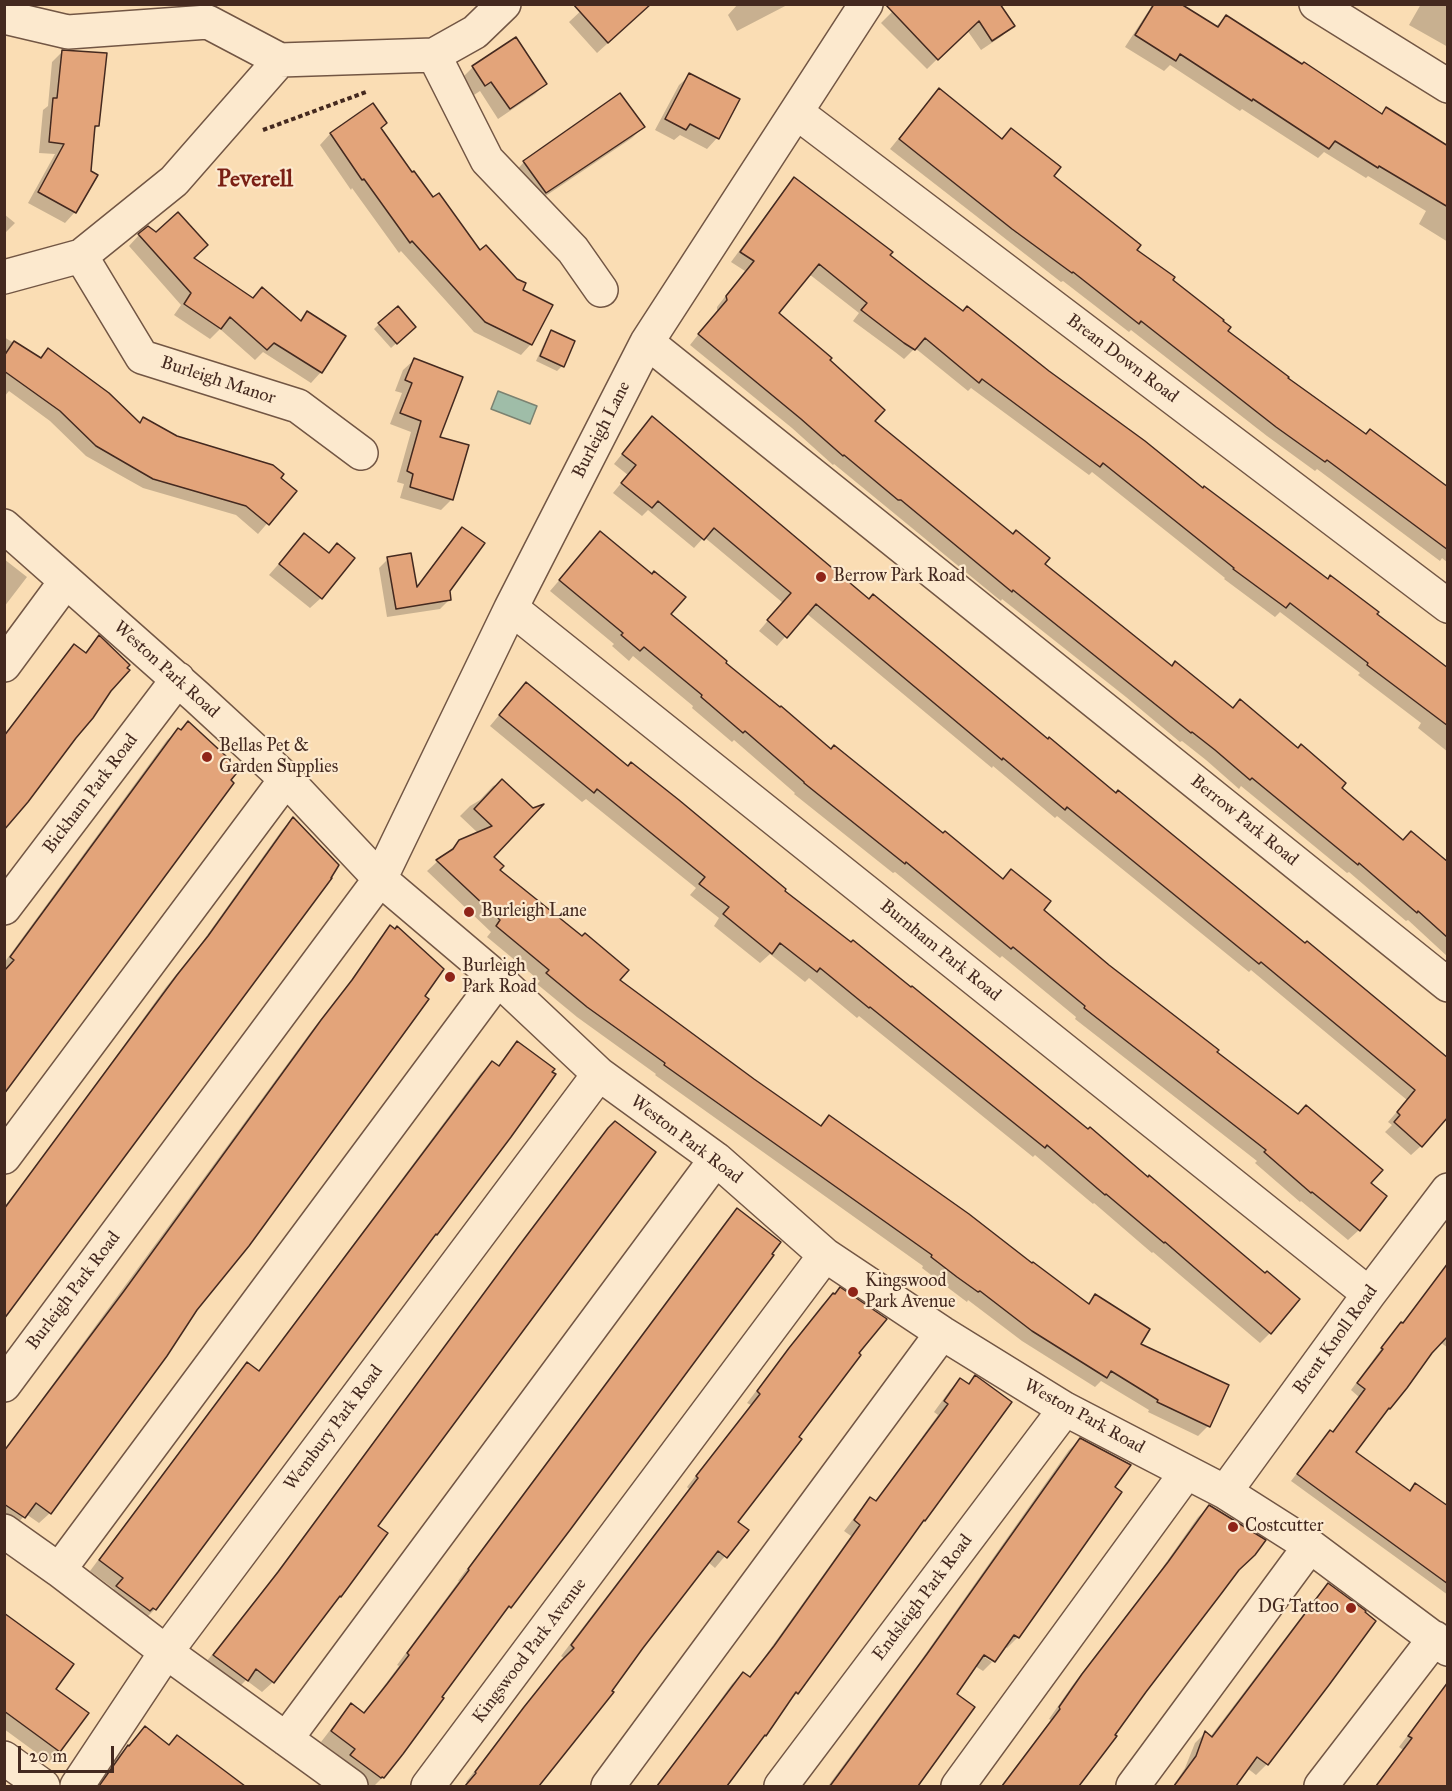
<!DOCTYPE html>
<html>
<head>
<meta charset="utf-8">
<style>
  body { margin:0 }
  #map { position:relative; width:1452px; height:1791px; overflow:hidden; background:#faddb4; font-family:"IM FELL Great Primer",serif }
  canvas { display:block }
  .frame { position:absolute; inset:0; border:6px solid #44291f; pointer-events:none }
  .scale { position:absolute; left:18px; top:1746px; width:96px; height:27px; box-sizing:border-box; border:3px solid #44291f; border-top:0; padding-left:8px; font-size:18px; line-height:21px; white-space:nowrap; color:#44291f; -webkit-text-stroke:4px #fce9ce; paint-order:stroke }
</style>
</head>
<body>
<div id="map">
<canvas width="1452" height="1791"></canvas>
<div class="frame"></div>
<div class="scale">20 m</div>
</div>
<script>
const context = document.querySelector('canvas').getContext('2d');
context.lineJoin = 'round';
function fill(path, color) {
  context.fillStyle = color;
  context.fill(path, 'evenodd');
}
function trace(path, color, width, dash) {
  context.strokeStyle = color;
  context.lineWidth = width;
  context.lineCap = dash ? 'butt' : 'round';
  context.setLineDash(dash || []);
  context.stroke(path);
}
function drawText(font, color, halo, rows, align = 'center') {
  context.font = font + ' "IM FELL Great Primer",serif';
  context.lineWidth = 4.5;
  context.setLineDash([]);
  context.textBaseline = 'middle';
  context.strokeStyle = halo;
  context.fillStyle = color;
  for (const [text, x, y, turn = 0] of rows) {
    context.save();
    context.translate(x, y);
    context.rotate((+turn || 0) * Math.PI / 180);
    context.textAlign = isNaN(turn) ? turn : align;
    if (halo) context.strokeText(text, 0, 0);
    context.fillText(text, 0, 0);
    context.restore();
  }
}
const water = new Path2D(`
  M498 391 537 406 530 424 491 409Z`);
const shadow = new Path2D(`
  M738 4H789L737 31 728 15Z
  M900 4H1004L1000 8 1013 25 1002 36 981 50 967 30 927 69 881 23Z
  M1153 4H1176L1215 27 1226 17 1381 115 1386 109 1448 147V242L1419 224 1426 211 1368 176 1366 178 1324 152 1318 158 1242 109 1240 111 1170 65 1164 71 1125 47Z
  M1421 4H1448V47L1409 25Z
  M584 8 629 24 597 53 569 22Z
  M63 51 98 126 93 130 75 212 65 223 28 203 55 154 39 153 43 110 48 106 52 62Z
  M473 67 545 84 535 94 498 119 480 91 474 95 462 78Z
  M690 75 717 138 707 149 680 135 674 140 655 130 679 85Z
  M930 100 1001 140 1052 176 1171 280 1226 331 1287 377 1448 494V563L1442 558 1440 561 1317 469 1315 471 1267 436 1131 330 1129 332 1063 281 1061 282 890 149Z
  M373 105 380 129 412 174 480 252 521 291 531 344 521 355 474 332 401 251 399 253 352 188 351 190 320 145 330 134Z
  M643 127 632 138 535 203 514 173 524 162Z
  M795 179 925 284 1048 372 1203 490 1448 669V752L1418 728 1421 723 1358 675 1360 673 1280 612 1275 617 1224 579 1225 578 1092 472 1089 475 971 388 968 391 915 348 904 359 895 352 853 321 859 313 809 274 777 313 828 360 872 421 1043 564 1171 667 1340 788 1403 842 1448 864V957L1408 920 1406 921 1349 872 1347 873 1241 786 1239 789 1206 760 1182 741 1180 742 1126 697 1002 599 1001 601 834 464 833 465 792 428 690 345 717 311V307L745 271 731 262 785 189Z
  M4 214 15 223 4 234Z
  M139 235 192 259 253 299 299 322 307 313 321 372 311 383 263 352 255 360 220 329 210 339 174 315 181 305 129 246Z
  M379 324 409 332 391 348 374 329Z
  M552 332 562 366 557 371 536 361 547 337Z
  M4 337 39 359 48 350 139 424 144 419 177 437 295 491 258 534 236 515 143 488 86 456 50 421 9 391 4 397Z
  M414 360 438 438 452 499 441 510 400 498 404 484 397 482 411 432 390 424 402 393 395 391 403 370Z
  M643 428 869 601 1116 795 1444 1057 1446 1055 1448 1057V1115L1421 1146 1411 1155 1385 1132 1392 1125 1388 1122 1407 1100 1251 970 1249 972 1057 816 1055 818 993 766 992 768 806 613 777 646 759 631 783 603 704 537 694 548 648 510 642 516 613 493 628 475 614 464Z
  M463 529 448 590 450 599 440 609 387 617 379 568 388 559 416 588 453 538Z
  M600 533 669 615 724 663 831 750 1002 880 1011 871 1042 910 1215 1052 1369 1183 1359 1230 1348 1240 1301 1201 1300 1202 1255 1163 1257 1161 1075 1019 1076 1017 1002 956 1000 958 895 872 893 873 794 794 795 793 734 740 732 742 692 708 693 706 633 656 629 661 612 646 614 644 550 591Z
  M304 535 328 554 337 545 321 598 310 608 269 575Z
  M4 559 27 577 4 607Z
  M99 637 110 690 4 830V735L64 657 74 646 85 653Z
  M516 695 783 891 1270 1333 1260 1343 1153 1252 1152 1253 1094 1203 1093 1204 1035 1155 1033 1157 859 1016 857 1018 809 978 805 982 770 954 760 963 714 926 719 918 690 895 696 888 586 799 582 802 490 726Z
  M188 723 228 780 4 1091V963L167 740Z
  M503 782 491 857 498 870 618 980 753 1080 820 1127 830 1117 1087 1305 1096 1296 1208 1426 1198 1436 1148 1412 1149 1410 1101 1381 1095 1387 1022 1341 968 1300 967 1302 947 1287 922 1268 923 1266 655 1075 656 1074 577 1017 537 984 540 981 487 937 491 932 427 871 460 841 478 833 460 816 470 806 480 800 493 786Z
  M293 819 4 1316V1207L47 1152 166 987 198 948 282 830Z
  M391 927 196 1309 50 1513 39 1523 26 1514 13 1528 4 1522V1451L310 1033 342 993 380 938Z
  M518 1043 436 1234 155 1609 144 1620 107 1597 114 1589 90 1571 237 1375 247 1364 258 1372 481 1073 492 1063 497 1067Z
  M615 1123 376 1526 273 1682 262 1692 246 1680 236 1690 203 1666 268 1584 597 1141Z
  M737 1210 770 1254 383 1777 374 1786H367L341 1766 345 1760 321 1742 341 1716 352 1705 363 1714 399 1666 397 1665 459 1581H458L727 1220Z
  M1448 1264V1348L1440 1342 1354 1452 1409 1492 1416 1485 1448 1508V1595L1291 1481 1324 1438 1330 1432 1332 1433 1359 1397 1351 1390 1395 1330 1402 1324Z
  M833 1294 857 1353 736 1522 747 1530 715 1568 708 1562 610 1691 611 1692 538 1786H467L469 1784 466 1782 549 1675 565 1659 561 1656 689 1489 687 1487 751 1405 747 1403 822 1305Z
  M975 1377 797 1693 787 1703 726 1786H658L732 1684 743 1673 749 1678 763 1659 851 1536 844 1531 860 1510 870 1499 875 1502 938 1415 934 1412 950 1390 960 1380 968 1385Z
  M1080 1440 1113 1487 1018 1637 1007 1648 1004 1646 994 1659 977 1652 992 1662 983 1671 975 1666 955 1694 973 1707 915 1786H828L917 1666 1069 1450Z
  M1209 1507 1237 1571 1113 1735 1115 1737 1078 1786H1001L1051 1720 1049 1719 1072 1686 1158 1574 1198 1517Z
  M1328 1585 1374 1621 1267 1764 1256 1775 1247 1768 1233 1786H1173L1185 1768 1195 1743 1205 1733 1210 1737 1318 1595Z
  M4 1615 54 1689 59 1751 49 1762 4 1729Z
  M1448 1682V1784L1446 1786H1375L1403 1750 1399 1747Z
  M145 1728 168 1746 177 1737 244 1786H97L117 1757Z`);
const building = new Path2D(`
  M573 4H651L608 43Z
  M885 4H1000L1015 26 992 41 979 21 938 60Z
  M1154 4H1181L1218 27 1226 15 1302 64 1304 62 1382 114 1386 107 1448 146V207L1379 166 1378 168 1335 141 1329 149 1253 99 1252 101 1180 54 1176 61 1135 35Z
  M516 37 547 84 510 109 491 82 485 86 472 66Z
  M62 50 107 53 99 126H95L91 171 98 175 76 213 38 192 64 144 49 142 53 98H57Z
  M689 73 740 99 719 139 690 124 686 130 665 119Z
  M939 88 1002 139 1011 128 1061 167 1054 176 1141 245 1137 250 1175 277 1173 280 1224 320 1223 321 1231 327 1228 331 1289 377 1288 378 1366 434 1370 429 1448 487V550L1327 460 1325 462 1276 427 1141 321 1139 324 1073 272 1072 273 1012 229 899 139Z
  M620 93 645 127 546 193 523 161Z
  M373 103 387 123 381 128 412 172 414 171 433 197 439 193 480 250 486 245 517 279 526 283 523 290 553 305 532 345 485 322 412 241 410 243 364 179 362 180 330 133Z
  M794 177 893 252 890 255 926 283 963 311 967 306 1049 371 1145 441 1203 488 1204 486 1328 579 1330 575 1379 612 1377 614 1448 668V726L1367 665 1368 663 1290 603 1286 608 1233 569 1234 568 1103 463 1100 467 982 379 979 383 925 338 915 350 904 343 861 310 867 303 819 264 779 313 832 358 830 360 885 410 875 421 1013 534 1016 530 1050 558 1045 564 1172 666 1175 661 1233 708 1240 699 1298 748 1301 744 1346 783 1342 788 1403 840 1411 831 1448 862V938L1418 911 1417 913 1359 863 1358 865 1252 778 1250 780 1215 750 1192 732 1191 733 1013 590 1012 592 901 500H898L844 455 843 456 801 419 698 334 727 300 726 296 754 261 740 252Z
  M178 212 208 245 194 258 253 298 262 287 301 321 307 311 346 336 322 373 274 343 267 350 230 317 221 329 184 304 191 293 138 234 148 226 156 232Z
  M398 306 416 327 397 344 378 323Z
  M551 330 575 341 564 367 540 356Z
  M14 341 41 358 48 348 109 393 140 423 143 417 177 436 273 465 284 474 281 478 297 491 269 525 246 506 153 479 96 446 60 411 4 371V356Z
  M414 358 463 377 440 437 469 445 453 500 410 487 413 474 407 471 421 421 400 413 412 383 405 380Z
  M652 416 869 599 873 594 1048 739 1049 737 1116 793 1118 790 1305 943 1307 941 1448 1058V1117L1422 1147 1394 1122 1400 1115 1397 1112 1415 1090 1261 962 1259 964 1067 807 1065 810 1003 758 1002 760 816 604 787 638 767 620 791 593 714 528 704 540 658 501 652 508 621 483 636 465 622 454Z
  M462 527 485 543 450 591 451 600 396 609 387 557 411 553 417 587Z
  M600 531 652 574 654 571 686 597 671 614 727 661 726 663 780 707 781 706 831 749 834 745 943 833 945 831 1003 879 1011 869 1051 901 1044 910 1109 965 1219 1050 1217 1052 1298 1114 1306 1105 1383 1170 1371 1183 1387 1196 1360 1231 1312 1192 1311 1193 1264 1152 1266 1150 1084 1008 1085 1006 1013 947 1011 949 906 862 905 864 804 783V782L745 731 743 733 701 697 702 695 644 647 640 651 621 635 623 633 559 580Z
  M304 533 329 553 337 543 355 558 322 599 279 564Z
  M99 635 130 665 127 668 130 670 111 691 93 718 76 738 28 802 4 830V736L74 644 86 653Z
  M526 682 628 766 631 762 679 800 786 889 785 891 851 942 853 940 911 987 912 986 1088 1129 1090 1127 1148 1177 1149 1175 1265 1273 1267 1271 1300 1299 1271 1334 1165 1242 1164 1243 1106 1194 1105 1195 1047 1145 1045 1148 870 1007 869 1008 820 968 817 972 780 943 772 954 723 914 729 907 699 884 705 877 597 789 594 793 499 715Z
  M188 721 240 769 231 780 234 783 4 1094V971L14 960 10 957 178 728 181 730Z
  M502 779 533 808 544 804 494 857 504 866 500 870 582 936 585 933 629 970 620 980 754 1079 821 1126 829 1115 969 1214 1032 1263 1033 1262 1089 1304 1095 1294 1150 1329 1141 1344 1229 1385 1210 1427 1157 1402 1158 1400 1111 1371 1107 1378 1032 1331 980 1291 978 1292 957 1277 931 1257 932 1255 664 1065 665 1063 587 1007 546 973 549 970 496 926 500 920 436 860 453 849 459 840 492 826 474 809Z
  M293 817 339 865 331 878H332L4 1319V1209L177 975 208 936Z
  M390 925 395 929 397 926 444 969 425 996 429 999 249 1246 197 1310 167 1356 51 1514 36 1503 25 1518 4 1504V1451L124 1291 321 1020 352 980Z
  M517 1041 555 1069 552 1072 556 1074 511 1137 437 1235 436 1234 156 1610 153 1608 150 1611 116 1586 123 1578 99 1560 247 1362 259 1371 492 1061 499 1066Z
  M615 1121 656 1152 378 1526 388 1533 341 1597 340 1596 274 1683 256 1669 248 1681 213 1655 278 1572 518 1247 608 1128Z
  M737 1208 781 1242 772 1254 774 1255 570 1530 511 1608 509 1606 442 1697 444 1698 403 1754 384 1778 382 1777 381 1778 350 1755 355 1749 331 1731 351 1703 364 1713 387 1684 409 1655 407 1653 469 1570 468 1569Z
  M1448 1263V1336L1432 1353 1407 1388 1390 1409 1389 1408 1356 1452 1410 1491 1415 1483 1448 1506V1584L1297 1474 1330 1430 1333 1432 1365 1389 1357 1383 1383 1349 1381 1348 1401 1322 1403 1323Z
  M840 1287 887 1319 859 1353 861 1355 799 1437 802 1439 738 1522 749 1530 727 1558 718 1551 643 1648 612 1691 614 1692 539 1786H465L476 1773 475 1772 524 1707 560 1662 574 1648 571 1645 698 1478 696 1476 760 1394 757 1391 789 1348 833 1293 835 1294Z
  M975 1375 1012 1402 925 1521 924 1520 909 1541 798 1694 796 1692 766 1736 765 1735 727 1786H657L743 1672 750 1677 774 1646 860 1525 854 1520 870 1497 876 1501 948 1404 944 1401 960 1378 969 1384Z
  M1080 1438 1131 1465 1115 1487 1122 1492 1019 1638 1014 1635 995 1662 984 1655 957 1694 975 1707 918 1786H830L927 1654Z
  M1209 1505 1266 1540 1255 1555 1239 1570 1221 1594 1146 1692 1115 1735 1117 1736 1079 1786H1002L1060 1709 1059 1707 1082 1674 1168 1562Z
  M1328 1583 1366 1611 1365 1612 1376 1621 1329 1685 1268 1765 1257 1757 1236 1786H1174L1196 1756 1205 1731 1212 1737Z
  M4 1613 74 1664 56 1689 89 1713 60 1752 4 1711Z
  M1448 1682V1786H1376L1412 1738 1408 1736Z
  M145 1726 169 1745 177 1735 245 1786H99L128 1745 129 1746Z`);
const path = new Path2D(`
  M263 130 366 92`);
const minor = new Path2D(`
  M1316 4 1448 86
  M4 17 68 32 208 22 280 60 434 55 475 32 504 4
  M434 55 487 160 573 250 601 290
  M796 112 1448 606
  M81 256 142 357 298 406 361 453
  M4 277 81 256 174 181 280 60
  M647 342 1448 985
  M4 526 197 697 286 779 380 879 498 979 599 1074 716 1159 825 1255 942 1333 1065 1409 1225 1492 1310 1546 1448 1649
  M511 608 1369 1294
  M4 665 66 581
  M4 908 178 679
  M4 1157 286 779
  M4 1385 380 879 511 608 647 342 866 4
  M1225 1492 1369 1294 1448 1190
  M4 1531 59 1570 166 1652 351 1786
  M59 1570 498 979
  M286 1739 716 1159
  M4 1758 43 1786
  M77 1786 166 1652 599 1074
  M428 1786 825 1255
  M608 1786 942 1333
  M781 1786 1065 1409
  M958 1786 1186 1473
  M1133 1786 1310 1546
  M1321 1786 1435 1638`);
const markers = [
  [821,577,6,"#8f2418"],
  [207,757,6,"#8f2418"],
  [469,912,6,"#8f2418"],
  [450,977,6,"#8f2418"],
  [853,1292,6,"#8f2418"],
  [1233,1527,6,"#8f2418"],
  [1351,1608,6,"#8f2418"]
];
const streetNames = [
  ["Brean Down Road",1122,359,37],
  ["Burleigh Manor",218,381,18],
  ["Burleigh Lane",602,430,-63],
  ["Weston Park Road",166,670,42],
  ["Bickham Park Road",91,794,-53],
  ["Berrow Park Road",1244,821,39],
  ["Burnham Park Road",940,951,39],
  ["Weston Park Road",686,1140,37],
  ["Burleigh Park Road",74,1291,-53],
  ["Brent Knoll Road",1336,1340,-54],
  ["Weston Park Road",1084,1417,29],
  ["Wembury Park Road",334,1428,-53],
  ["Endsleigh Park Road",923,1598,-53],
  ["Kingswood Park Avenue",530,1651,-53]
];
const poiNames = [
  ["Berrow Park Road",833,577],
  ["Bellas Pet &",219,747],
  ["Garden Supplies",219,768],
  ["Burleigh Lane",481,912],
  ["Burleigh",462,967],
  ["Park Road",462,988],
  ["Kingswood",865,1282],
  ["Park Avenue",865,1303],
  ["Costcutter",1245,1527],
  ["DG Tattoo",1339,1608,"right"]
];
const districtNames = [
  ["Peverell",255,180]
];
fill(water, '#9fbda8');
trace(water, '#7b8271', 1.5);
fill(shadow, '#0003');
fill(building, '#e3a47a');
trace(building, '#44291f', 1.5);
trace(minor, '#725644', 36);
trace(path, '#44291f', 4, [4.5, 3]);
trace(minor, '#fce9ce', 33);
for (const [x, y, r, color] of markers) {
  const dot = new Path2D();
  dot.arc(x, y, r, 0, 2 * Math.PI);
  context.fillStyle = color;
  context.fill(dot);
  trace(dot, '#fce9ce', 2);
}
drawText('18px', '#44291f', '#fce9ce', streetNames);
drawText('18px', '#44291f', '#fce9ce', poiNames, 'left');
drawText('bold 24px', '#7a1f14', '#fce9ce', districtNames);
</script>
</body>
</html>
